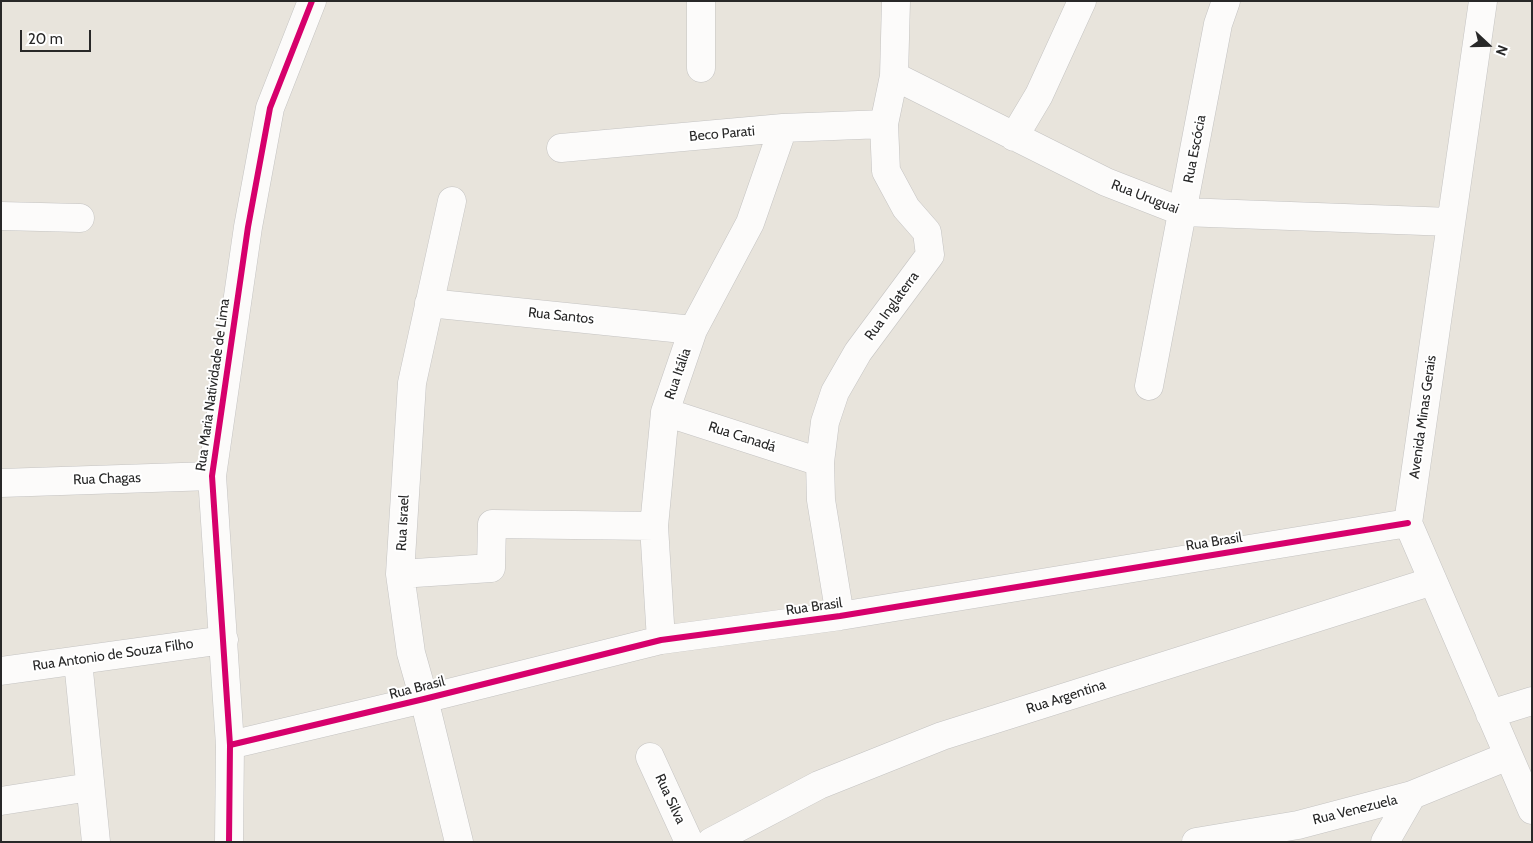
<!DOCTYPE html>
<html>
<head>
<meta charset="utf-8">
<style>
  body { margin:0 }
  #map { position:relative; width:1533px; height:843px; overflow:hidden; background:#e8e4dc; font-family:Cabin,sans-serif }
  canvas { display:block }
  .frame { position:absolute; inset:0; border:2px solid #282828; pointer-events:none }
  .north { position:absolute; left:1463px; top:20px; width:50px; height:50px; -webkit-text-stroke:4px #fff; paint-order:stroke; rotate:111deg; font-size:14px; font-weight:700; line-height:20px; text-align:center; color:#282828 }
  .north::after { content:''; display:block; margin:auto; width:18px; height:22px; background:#282828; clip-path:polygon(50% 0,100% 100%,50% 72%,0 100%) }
  .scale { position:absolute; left:20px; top:30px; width:71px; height:22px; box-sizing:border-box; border:2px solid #282828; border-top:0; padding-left:6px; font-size:15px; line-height:18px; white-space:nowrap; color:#282828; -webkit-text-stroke:4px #fff; paint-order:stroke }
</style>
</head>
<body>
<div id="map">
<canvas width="1533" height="843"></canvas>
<div class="frame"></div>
<div class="north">N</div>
<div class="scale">20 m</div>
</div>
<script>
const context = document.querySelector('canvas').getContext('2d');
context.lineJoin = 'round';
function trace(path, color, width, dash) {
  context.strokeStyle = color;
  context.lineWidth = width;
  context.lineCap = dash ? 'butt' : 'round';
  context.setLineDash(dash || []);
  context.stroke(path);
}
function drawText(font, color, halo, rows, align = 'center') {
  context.font = font + ' Cabin,sans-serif';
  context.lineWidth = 4;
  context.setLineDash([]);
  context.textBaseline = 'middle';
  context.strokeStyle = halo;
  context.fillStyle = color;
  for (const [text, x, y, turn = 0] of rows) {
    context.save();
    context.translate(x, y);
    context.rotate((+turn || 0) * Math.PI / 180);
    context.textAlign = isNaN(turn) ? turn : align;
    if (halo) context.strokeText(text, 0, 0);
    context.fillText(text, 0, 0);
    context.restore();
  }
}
const minor = new Path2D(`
  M701 1V68
  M1483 1 1408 523 1532 810
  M894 76 1106 182 1183 212 1451 222
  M1014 137 1039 95 1082 1
  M561 148 783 128 884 124
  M452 201 412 383 400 574 411 653 424 699 459 842
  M1 216 80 218
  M429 303 693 330
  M1149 386 1218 24 1226 1
  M665 412 820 462
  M1 483 212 476
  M400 574 491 568 492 524 654 526
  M840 616 821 500 820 462 825 422 835 392 858 352 930 255 927 232 906 208 886 171 884 124 894 76 896 1
  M661 640 654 526 665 412 693 330 750 223 783 128
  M78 661 96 842
  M1 671 224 640
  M1490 714 1532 701
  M230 745 424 699 661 640 840 616 1408 523
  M650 757 689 842
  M1 801 90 787
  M229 842 230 745 212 476 248 227 270 108 312 1
  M711 842 819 785 942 736 1433 581
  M1196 842 1298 825 1412 795 1508 756
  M1385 842 1412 795`);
const cycleway = new Path2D(`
  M230 745 424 699 661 640 840 616 1408 523
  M229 842 230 745 212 476 248 227 270 108 312 1`);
const streetNames = [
  ["Beco Parati",722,134,-5],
  ["Rua Escócia",1195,149,-79],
  ["Rua Uruguai",1145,197,21],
  ["Rua Inglaterra",892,306,-54],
  ["Rua Santos",561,316,6],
  ["Rua Itália",678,374,-71],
  ["Rua Maria Natividade de Lima",213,385,-82],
  ["Avenida Minas Gerais",1423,417,-82],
  ["Rua Canadá",742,437,18],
  ["Rua Chagas",107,479,-2],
  ["Rua Israel",403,523,-87],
  ["Rua Brasil",1214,542,-9],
  ["Rua Brasil",814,607,-8],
  ["Rua Antonio de Souza Filho",113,655,-8],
  ["Rua Brasil",417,688,-14],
  ["Rua Argentina",1066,697,-18],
  ["Rua Silva",670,799,65],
  ["Rua Venezuela",1355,810,-14]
];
trace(minor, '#c4c3c2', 29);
trace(minor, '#fcfbfa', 28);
trace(cycleway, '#d6006c', 6);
drawText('14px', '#282828', '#fff', streetNames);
</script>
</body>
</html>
